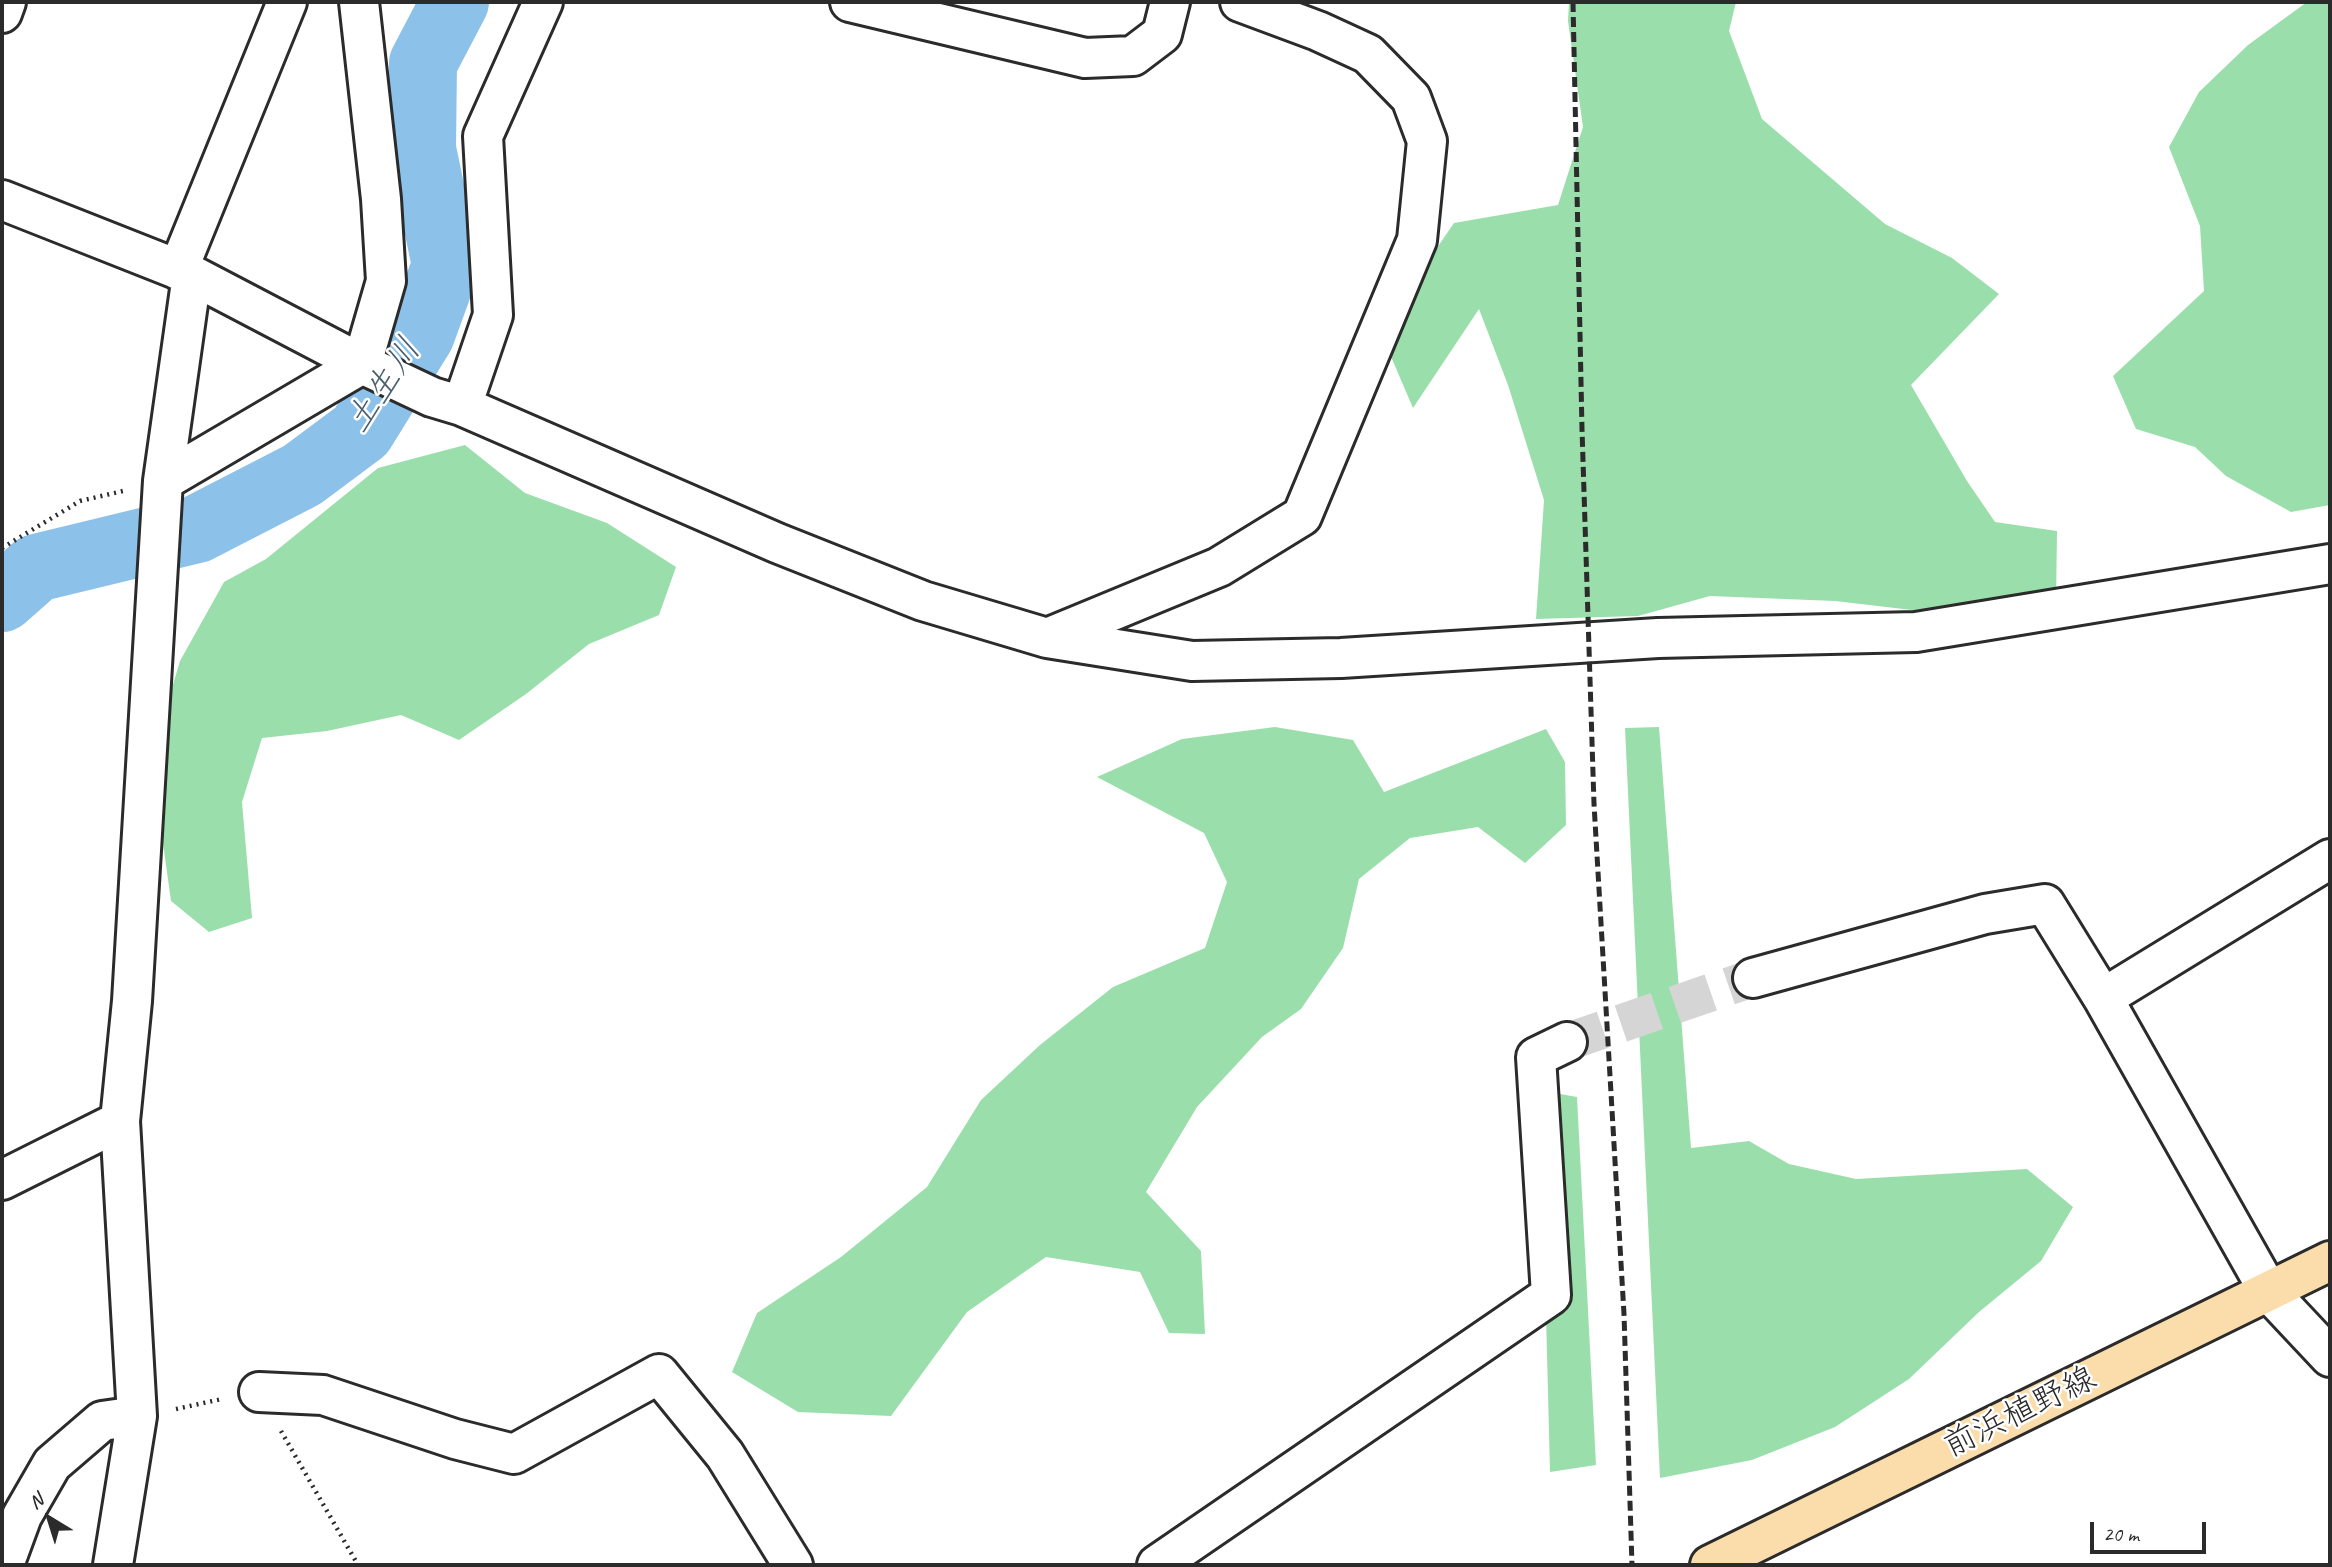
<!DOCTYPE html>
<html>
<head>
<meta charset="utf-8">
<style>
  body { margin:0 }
  #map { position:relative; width:2332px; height:1567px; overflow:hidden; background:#fff; font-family:Caveat,sans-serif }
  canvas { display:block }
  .frame { position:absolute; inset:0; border:4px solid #2b2b2b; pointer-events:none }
  .north { position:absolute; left:14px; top:1483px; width:70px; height:70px; -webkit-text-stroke:5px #fff; paint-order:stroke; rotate:322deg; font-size:19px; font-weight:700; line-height:28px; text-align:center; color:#2b2b2b }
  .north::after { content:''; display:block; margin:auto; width:24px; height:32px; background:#2b2b2b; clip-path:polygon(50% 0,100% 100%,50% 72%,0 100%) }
  .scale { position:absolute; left:2090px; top:1522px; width:116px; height:32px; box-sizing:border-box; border:4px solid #2b2b2b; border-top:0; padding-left:9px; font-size:21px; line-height:24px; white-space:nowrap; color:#2b2b2b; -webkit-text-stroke:5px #fff; paint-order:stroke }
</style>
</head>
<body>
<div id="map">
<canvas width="2332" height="1567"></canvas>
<div class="frame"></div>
<div class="north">N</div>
<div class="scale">20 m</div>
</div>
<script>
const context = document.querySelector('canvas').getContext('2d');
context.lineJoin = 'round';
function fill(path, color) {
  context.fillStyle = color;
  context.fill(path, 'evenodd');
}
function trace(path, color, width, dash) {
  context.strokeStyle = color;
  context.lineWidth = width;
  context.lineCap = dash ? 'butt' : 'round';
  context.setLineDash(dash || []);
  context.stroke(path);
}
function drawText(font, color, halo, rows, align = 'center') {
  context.font = font + ' Caveat,"Klee One",sans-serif';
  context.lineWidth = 5;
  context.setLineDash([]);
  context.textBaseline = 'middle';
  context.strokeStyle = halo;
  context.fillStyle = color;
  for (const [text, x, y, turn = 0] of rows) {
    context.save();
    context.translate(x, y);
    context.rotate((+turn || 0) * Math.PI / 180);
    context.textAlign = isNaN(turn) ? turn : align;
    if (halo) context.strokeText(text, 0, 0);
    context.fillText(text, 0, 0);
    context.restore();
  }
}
const green = new Path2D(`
  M1569 2H1736L1729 31 1762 119 1885 224 1952 258 1999 294 1911 385 1967 481 1995 522 2057 531 2056 605 1946 614 1835 601 1710 596 1638 616 1536 619 1544 500 1508 385 1479 309 1413 408 1380 331 1454 223 1558 205 1583 127 1568 21Z
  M2307 2H2330V505L2291 512 2226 476 2195 447 2136 429 2113 376 2204 291 2200 226 2169 147 2199 92 2248 45Z
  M465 445 525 493 607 523 676 567 659 615 589 644 526 694 459 740 401 715 327 731 262 738 242 802 252 918 209 932 171 901 161 829 156 741 180 661 224 582 266 559 378 468Z
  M1275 727 1353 740 1384 792 1546 729 1565 762 1566 825 1525 863 1478 827 1410 838 1359 879 1343 948 1301 1009 1262 1037 1197 1107 1146 1192 1201 1251 1205 1334 1169 1333 1140 1272 1046 1257 967 1312 891 1416 798 1412 732 1372 757 1313 841 1257 927 1187 981 1100 1040 1045 1113 987 1205 948 1227 882 1204 833 1097 777 1182 739Z
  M1659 727 1691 1148 1749 1141 1789 1164 1856 1179 2027 1169 2073 1207 2041 1261 1979 1312 1909 1379 1835 1427 1752 1460 1660 1478 1625 728Z
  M1543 1091 1577 1097 1596 1465 1550 1472 1543 1197Z`);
const river = new Path2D(`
  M2 598 36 568 197 529 302 475 361 431 421 334 446 265 422 149 423 63 455 2`);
const minorTunnel = new Path2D(`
  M1567 1042 1753 978`);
const path = new Path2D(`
  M2 548 80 501 123 491
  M176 1409 222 1399
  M281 1431 358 1565`);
const minor = new Path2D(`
  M850 2 1085 58 1133 56 1162 34 1170 2
  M2 13 6 2
  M2 200 192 275 362 364 432 397 462 406 777 543 923 601 1047 638 1192 661 1341 658 1658 638 1916 632 2330 564
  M178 270 287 2
  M462 406 493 315 483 136 543 2
  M163 481 362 364 386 281 381 199 359 2
  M1047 638 1219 567 1302 516 1417 240 1427 141 1411 98 1368 54 1318 31 1240 2
  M1753 978 1985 914 2045 904 2103 998 2269 1292 2330 1357
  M2103 998 2330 859
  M2 1180 120 1121
  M259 1392 323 1395 455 1439 514 1454 659 1374 725 1455 793 1565
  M4 1565 22 1516 52 1464 102 1421 137 1416
  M113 1565 137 1416 120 1121 132 1001 163 481 192 275
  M1157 1565 1551 1295 1536 1057 1567 1042`);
const primary = new Path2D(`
  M1710 1565 2330 1261`);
const rail = new Path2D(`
  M1573 2 1582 429 1594 804 1624 1314 1632 1565`);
const streetNames = [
  ["前浜植野線",2020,1413,-26]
];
const waterNames = [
  ["土生川",384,386,-56]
];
fill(green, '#9adfab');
trace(river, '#8cc2ea', 68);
trace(minorTunnel, '#d5d5d5', 38, [38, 19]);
trace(minor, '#2b2b2b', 44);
trace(primary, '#2b2b2b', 44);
trace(path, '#2b2b2b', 4.5, [2, 5]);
trace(minor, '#fff', 38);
trace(primary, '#fbddab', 38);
trace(rail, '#2b2b2b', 5, [10, 5]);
drawText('33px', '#2b2b2b', '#fff', streetNames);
drawText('italic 35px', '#4d606e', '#fff', waterNames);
</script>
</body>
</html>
